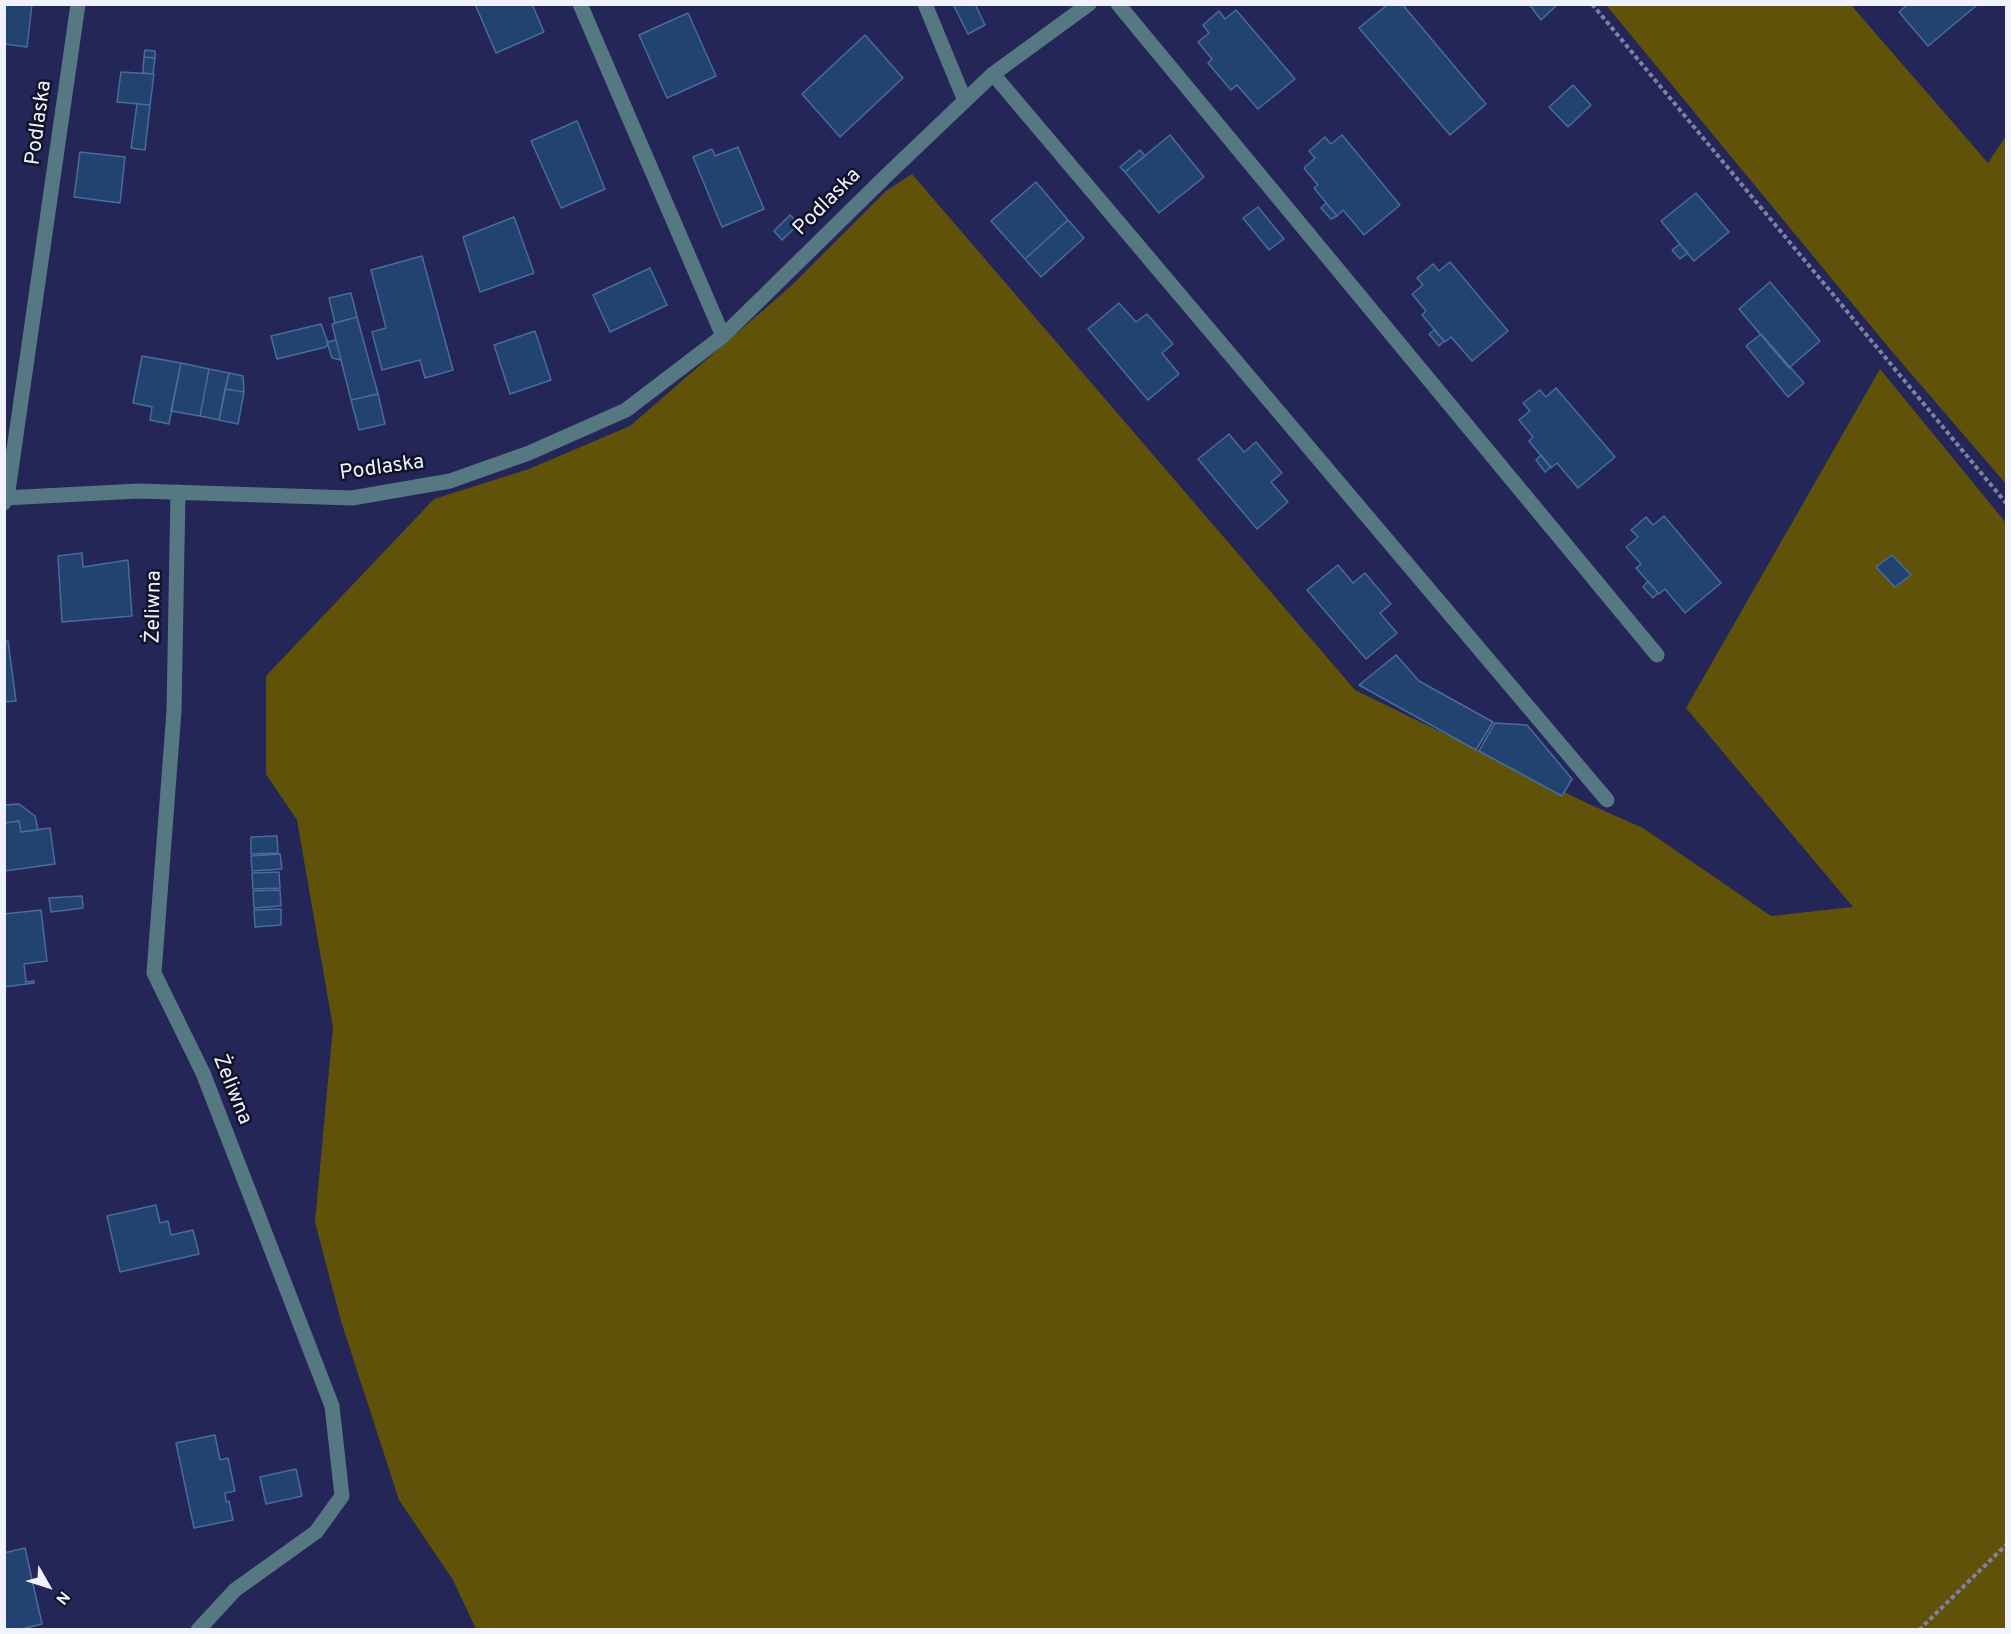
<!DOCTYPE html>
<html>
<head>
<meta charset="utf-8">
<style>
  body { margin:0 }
  #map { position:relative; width:2011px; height:1634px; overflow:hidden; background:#242657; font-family:Overpass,sans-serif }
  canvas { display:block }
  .frame { position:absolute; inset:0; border:6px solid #f0f2ff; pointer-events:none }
  .north { position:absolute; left:18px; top:1556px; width:60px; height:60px; -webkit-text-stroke:4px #111328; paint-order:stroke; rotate:129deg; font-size:16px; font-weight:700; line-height:24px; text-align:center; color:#f0f2ff }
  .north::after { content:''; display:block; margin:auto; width:21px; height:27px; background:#f0f2ff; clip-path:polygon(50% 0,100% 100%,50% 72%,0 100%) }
</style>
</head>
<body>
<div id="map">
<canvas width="2011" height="1634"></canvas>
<div class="frame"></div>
<div class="north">N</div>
</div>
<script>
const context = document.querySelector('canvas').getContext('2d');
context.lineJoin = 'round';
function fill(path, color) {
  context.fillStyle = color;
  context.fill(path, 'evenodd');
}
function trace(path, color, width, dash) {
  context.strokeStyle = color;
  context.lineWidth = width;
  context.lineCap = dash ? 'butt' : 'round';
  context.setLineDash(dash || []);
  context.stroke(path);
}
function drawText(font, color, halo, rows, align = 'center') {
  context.font = font + ' Overpass,sans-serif';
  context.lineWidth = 5;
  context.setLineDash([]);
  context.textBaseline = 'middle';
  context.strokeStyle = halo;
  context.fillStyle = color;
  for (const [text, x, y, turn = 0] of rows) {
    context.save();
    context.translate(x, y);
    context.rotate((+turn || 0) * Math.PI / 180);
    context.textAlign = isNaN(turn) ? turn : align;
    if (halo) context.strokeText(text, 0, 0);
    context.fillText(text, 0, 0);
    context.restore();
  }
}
const green = new Path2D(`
  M1606 5H1851L1988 163 2006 136V484L1889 348Z
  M912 174 1355 690 1591 805 1643 828 1771 916 1853 907 1686 708 1880 369 2006 523V1629H476L453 1580 399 1500 341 1321 315 1222 333 1027 297 820 266 774V676L434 499 529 469 630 426 791 286 886 191Z`);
const building = new Path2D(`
  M4 4H32L27 47 4 44Z
  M475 4H532L544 32 496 53Z
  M957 4H975L985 25 968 34 954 6Z
  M1388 4H1402L1486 104 1450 135 1359 28Z
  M1529 4H1558L1541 20Z
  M1908 4H1977V5L1928 46 1899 12Z
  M1236 10 1295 79 1258 109 1237 85 1231 90 1208 63 1212 59 1198 42 1209 33 1203 25 1219 11 1225 19Z
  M688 13 716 76 667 98 639 35Z
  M865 35 903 78 840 137 802 94Z
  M145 50 155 51V58L144 57Z
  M144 57 155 58 153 74 143 73Z
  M121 72 154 74 150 105 117 102Z
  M1573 85 1591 105 1568 127 1549 107Z
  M137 104 150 105 145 150 131 148Z
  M577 121 605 189 561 208 531 141Z
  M1170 135 1204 177 1159 213 1125 172Z
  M1342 135 1400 205 1364 235 1343 210 1337 216 1314 188 1318 185 1304 168 1315 158 1309 151 1325 137 1331 144Z
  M738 147 764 209 722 227 693 157 712 149 715 156Z
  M1140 150 1145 156 1125 172 1120 167Z
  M80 152 125 157 120 203 74 197Z
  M1036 182 1068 220 1025 259 991 221Z
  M1696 193 1729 232 1694 261 1661 221Z
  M1326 203 1337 216 1331 219 1321 208Z
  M1258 207 1284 239 1269 250 1243 218Z
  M790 215 799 224 782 240 774 231Z
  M514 217 534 273 480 292 463 237Z
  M1068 220 1084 238 1041 277 1025 259Z
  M1680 244 1688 253 1680 259 1672 250Z
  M422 256 453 370 425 378 420 360 382 370 372 332 386 328 371 270Z
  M1450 262 1508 331 1472 361 1451 337 1445 342 1422 315 1426 311 1412 294 1423 285 1417 278 1433 264 1439 271Z
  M650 268 667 305 610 332 593 295Z
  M1770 282 1820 341 1789 368 1739 309Z
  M351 293 357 317 335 323 329 298Z
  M1119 303 1136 322 1147 314 1173 344 1162 353 1179 374 1148 400 1088 329Z
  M357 317 378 394 351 400 332 324Z
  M321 324 328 343 326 347 277 359 271 336Z
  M1434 330 1444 341 1439 346 1429 334Z
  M535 331 551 380 510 394 494 345Z
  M1761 334 1804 383 1788 397 1746 346Z
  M336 340 341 360 332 358 327 342Z
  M142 356 181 363 169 424 150 420 152 407 133 403Z
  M181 363 209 369 200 416 171 411Z
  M209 369 229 373 219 420 200 416Z
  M229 373 243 376 244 392 225 389Z
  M1556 388 1615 457 1578 488 1557 463 1551 468 1529 441 1533 437 1519 420 1530 411 1523 403 1540 390 1546 397Z
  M225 389 244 392 238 424 219 420Z
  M378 394 385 424 359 430 351 400Z
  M1229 434 1244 452 1256 442 1282 473 1271 482 1288 502 1257 529 1198 459Z
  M1541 455 1551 467 1545 472 1536 460Z
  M1664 516 1721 583 1685 613 1665 589 1659 594 1636 568 1641 564 1626 547 1638 537 1631 530 1646 517 1653 525Z
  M82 553 83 567 128 560 132 616 62 622 58 556Z
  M1892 555 1911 575 1895 587 1876 567Z
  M1338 565 1353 583 1365 573 1391 604 1380 613 1397 633 1366 659 1307 590Z
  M1648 581 1658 593 1653 598 1643 587Z
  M8 641 16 701 4 702V642Z
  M1396 655 1419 681 1493 722 1476 750 1359 685Z
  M1495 723 1527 725 1572 779 1562 796 1479 751Z
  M19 804 35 816 38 830 21 832 19 821 4 823V805Z
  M19 821 21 832 50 828 55 864 4 871V823Z
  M277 836 278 853 251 854V837Z
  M280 854 282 869 252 871 251 856Z
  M279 872 280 888 253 889 252 873Z
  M280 890 281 906 254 908 253 891Z
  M82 896 83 908 51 912 49 898Z
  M281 909V925L255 927 254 910Z
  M41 910 47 961 24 964 26 982 34 981V983L4 987V914Z
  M156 1205 160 1223 168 1221 171 1235 193 1230 199 1254 120 1272 107 1216Z
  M215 1435 220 1460 228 1458 235 1491 225 1493 226 1502 229 1501 233 1520 194 1528 176 1443Z
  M296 1469 302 1496 266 1504 260 1477Z
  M25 1548 42 1624 17 1630H4V1553Z`);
const path = new Path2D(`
  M1592 4 2006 503
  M1919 1630 2006 1545`);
const service = new Path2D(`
  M1118 4 1657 655
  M993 74 1607 800`);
const minor = new Path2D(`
  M580 4 723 336
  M925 4 965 101
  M178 492 174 711 154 973 203 1073 332 1406 342 1496 316 1532 235 1590 198 1630
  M4 498 139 491 352 498 450 481 529 453 626 410 723 336 887 175 993 74 1089 4
  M4 503 7 498 78 4`);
const streetNames = [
  ["Podlaska",40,123,-82],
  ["Podlaska",828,203,-45],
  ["Podlaska",382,469,-8],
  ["Żeliwna",155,607,-89],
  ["Żeliwna",231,1090,68]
];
fill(green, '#605309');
fill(building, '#22426f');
trace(building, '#4a6c9d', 1.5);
trace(path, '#7f81a2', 4, [4.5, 3]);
trace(service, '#567882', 15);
trace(minor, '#567882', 15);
drawText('21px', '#f0f2ff', '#111328', streetNames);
</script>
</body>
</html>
